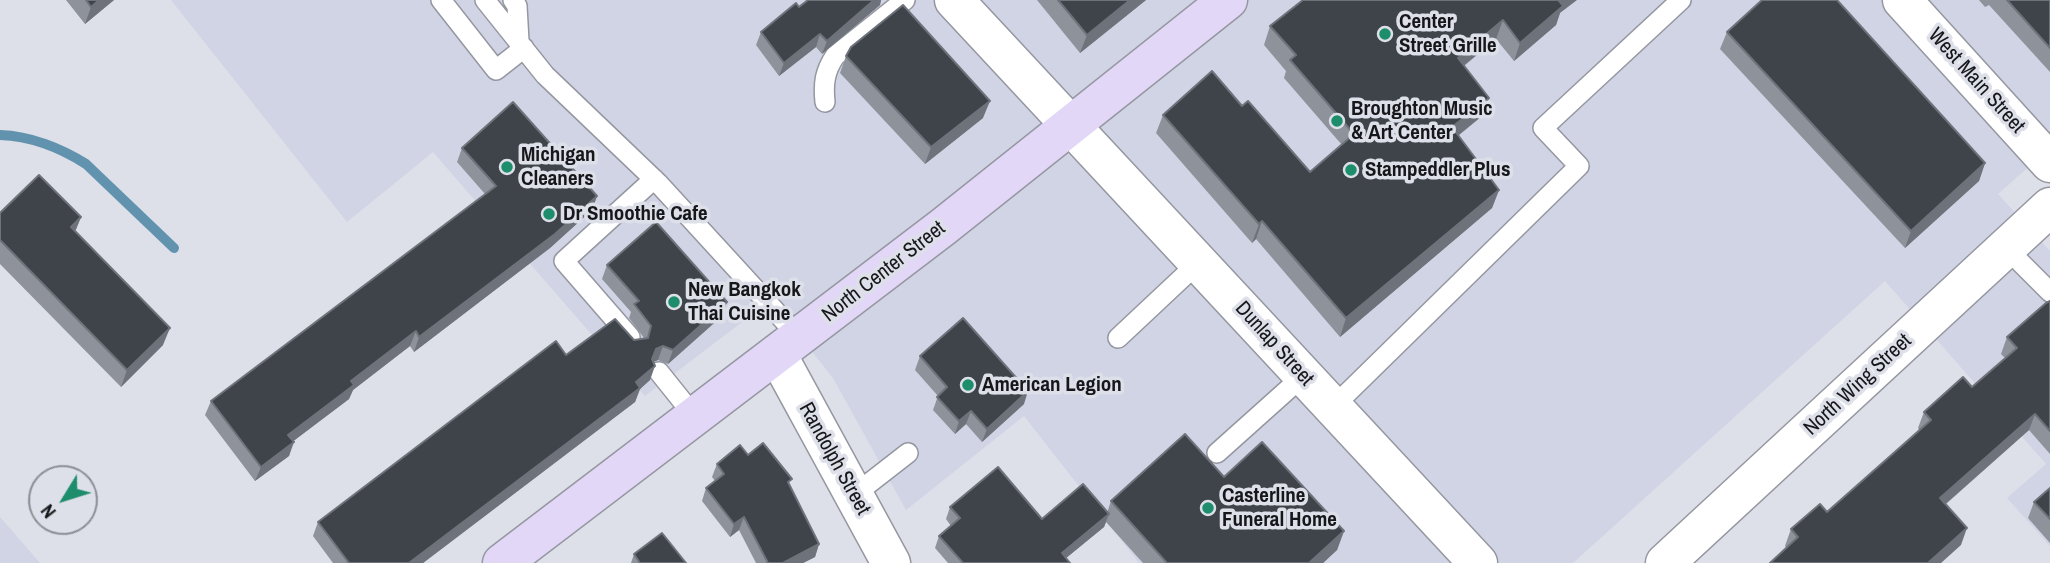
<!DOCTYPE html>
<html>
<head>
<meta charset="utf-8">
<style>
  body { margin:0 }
  #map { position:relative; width:2050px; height:563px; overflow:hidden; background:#dddfe9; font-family:"Archivo Narrow",sans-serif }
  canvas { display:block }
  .north { position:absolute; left:28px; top:465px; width:70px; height:70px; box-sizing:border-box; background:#dddfe9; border:2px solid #8d8f96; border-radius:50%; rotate:232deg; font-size:19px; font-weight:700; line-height:28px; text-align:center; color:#16171a }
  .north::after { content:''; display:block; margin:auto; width:24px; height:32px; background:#1d8d6c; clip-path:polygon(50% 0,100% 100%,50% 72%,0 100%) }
</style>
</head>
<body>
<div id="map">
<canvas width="2050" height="563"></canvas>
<div class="north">N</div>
</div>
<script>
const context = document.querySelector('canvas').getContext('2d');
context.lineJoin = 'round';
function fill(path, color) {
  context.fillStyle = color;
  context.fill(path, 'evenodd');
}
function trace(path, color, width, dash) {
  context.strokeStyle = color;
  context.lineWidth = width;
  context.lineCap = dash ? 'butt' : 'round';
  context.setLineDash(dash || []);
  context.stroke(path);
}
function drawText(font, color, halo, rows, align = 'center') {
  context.font = font + ' "Archivo Narrow",sans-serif';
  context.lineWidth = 7;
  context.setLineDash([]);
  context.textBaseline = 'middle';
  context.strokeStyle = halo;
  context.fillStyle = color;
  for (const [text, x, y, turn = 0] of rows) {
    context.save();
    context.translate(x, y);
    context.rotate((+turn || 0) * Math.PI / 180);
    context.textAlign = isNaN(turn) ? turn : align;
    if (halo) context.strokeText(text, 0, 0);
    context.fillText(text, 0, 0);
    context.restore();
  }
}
const built = new Path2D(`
  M171 0H2050V148L1998 194 2050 251V546L2007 498 2046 464 1885 281 1573 563H1139L1024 416 906 510 833 378 771 300 645 396 433 152 347 222Z
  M0 517 40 563H0Z`);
const stream = new Path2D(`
  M0 135C30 136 61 148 86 164L174 248`);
const service = new Path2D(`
  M441 0 496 70 524 48
  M485 0 545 75 658 183 799 337
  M513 0 517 6 519 41
  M825 102C823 83 825 71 835 56L905 0
  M2006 248 2050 292
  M630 337 564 261 654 179
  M1118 338 1198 263
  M659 372 695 417
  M1332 408 1579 166 1543 128 1681 0
  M1217 453 1303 376
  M854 495 908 453`);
const minor = new Path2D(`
  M954 0 1478 563
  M1902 0 2050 163
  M777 354 891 563
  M1665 563 2050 207`);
const secondary = new Path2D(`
  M502 563 943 227 1228 0`);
const wall = new Path2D(`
  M66 0H114L85 24Z
  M808 0H881L880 5 822 54 816 47 779 76 756 45 761 32Z
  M1037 0H1146L1080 53Z
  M1979 0H2050V72L1989 5 1985 7Z
  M1560 13 1556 25 1514 61 1496 39 1464 66 1489 98 1482 116 1458 136 1499 190 1492 208 1340 337 1256 239 1252 243 1156 133 1163 115 1242 106 1310 172 1342 145 1284 78 1286 71 1264 45 1270 26Z
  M1727 32 1985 163 1979 181 1905 248 1720 49Z
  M846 56 983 118 925 164 840 73Z
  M462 148 597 196 592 210 550 248 414 352 410 346 353 390 349 399 293 441 289 456 255 481 205 415 211 401 485 194 457 162Z
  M0 213 81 217 75 232 163 345 121 387 0 264Z
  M607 265 727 302 722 316 668 364 658 360 653 362 650 380 640 389 635 402 423 563H333L313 536 318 522 566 355 644 338 629 318 631 312 602 279Z
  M2050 301V454L2029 430 1946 504 1961 545 1787 548 1785 546 1791 529 1827 512 1919 430 1918 428 1924 412 1972 387 2005 358 2001 354 2007 337Z
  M920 356 1024 404 982 442 966 424 955 434 933 410 938 396 915 370Z
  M748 455 789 486 819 544 815 557 803 563H756L739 530 730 537 702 501 706 488 715 481 712 477 717 464Z
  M1224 477 1344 531 1337 550 1323 563H1143L1106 522 1104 527 1066 558 1070 563H948L935 548 939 536 951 526 946 519 950 507 1042 519 1107 513 1111 501Z
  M2050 488V543L2028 518 2034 502Z
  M634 554 686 563H631Z`);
const shadedWall = new Path2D(`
  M99 0H114L85 24 91 7Z
  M874 0H881L880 5 822 54 827 41Z
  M1130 0H1146L1080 53 1087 35Z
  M1561 0H1577L1560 13 1556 25 1514 61 1520 43Z
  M1503 20 1496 39 1451 76 1458 58Z
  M820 34 816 47 779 76 784 63Z
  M1489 98 1482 116 1445 146 1452 127Z
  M990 101 983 118 925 164 931 147Z
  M1985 163 1979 181 1905 248 1911 231Z
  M1499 190 1492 208 1340 337 1346 318Z
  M597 196 592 210 550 248 414 352 419 337Z
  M81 217 74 234 71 227Z
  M1262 221 1256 239 1252 243 1259 224Z
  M727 302 722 316 668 364 673 350Z
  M170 328 163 345 121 387 127 370Z
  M416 331 410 346 353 390 349 399 283 449 288 435 351 381Z
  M663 346 658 360 651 363 656 349Z
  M655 366 650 380 640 389 635 402 423 563H409Z
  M1028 391 1024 404 982 442 987 429Z
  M971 411 966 424 955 434 959 421Z
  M2035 414 2029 430 1934 514 1940 498Z
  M294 442 289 456 255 481 261 467Z
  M1109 514 1104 527 1060 563 1062 553Z
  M744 517 739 530 730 537 734 524Z
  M1967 528 1961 545 1941 563H1928Z
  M1344 531 1337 550 1323 563H1309Z
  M819 544 815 557 803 563H783Z`);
const building = new Path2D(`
  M86 0H99L91 7Z
  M808 0H874L827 41 820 34 784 63 761 32 796 3 799 7Z
  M1058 0H1130L1087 35Z
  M1303 0H1561L1559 1 1563 6 1520 43 1503 20 1458 58 1489 98 1452 127 1499 190 1346 318 1262 221 1259 224 1163 115 1212 71 1242 106 1248 101 1310 172 1354 134 1290 60 1296 55 1270 26Z
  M1762 0H1837L1985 163 1911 231 1727 32Z
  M2007 0H2050V48Z
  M903 5 990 101 931 147 846 56 851 47Z
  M513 102 597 196 555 234 419 337 416 331 351 381 354 385 288 435 294 442 261 467 211 401 496 186 462 148Z
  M39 175 81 217 71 227 170 328 127 370 0 240V213Z
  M656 222 727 302 673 350 663 346 656 349 652 359 655 366 636 382 640 388 409 563H349L318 522 556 341 566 355 615 319 634 340 648 338 651 326 634 304 639 301 607 265Z
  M2050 301V431L2035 414 1940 498 1967 528 1928 563H1770L1798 537 1791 529 1820 504 1827 512 1931 420 1924 412 1963 377 1972 387 2017 348 2007 337 2046 303Z
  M963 318 1028 391 987 429 971 411 959 421 937 397 947 387 920 356Z
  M1185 434 1224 477 1262 442 1344 531 1309 563H1167L1111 501Z
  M763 443 792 479 788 482 819 544 783 563H768L744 517 734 524 706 488 724 474 717 464 740 445 748 455Z
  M998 467 1042 519 1083 484 1109 514 1062 553 1070 563H963L939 536 960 518 950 507Z
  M2050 488V519L2034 502Z
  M662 533 686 563H640L634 554Z`);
const markers = [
  [1385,34,7,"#1d8d6c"],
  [1337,121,7,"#1d8d6c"],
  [507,167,7,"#1d8d6c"],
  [1351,170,7,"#1d8d6c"],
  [549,214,7,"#1d8d6c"],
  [674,302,7,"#1d8d6c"],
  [968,385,7,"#1d8d6c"],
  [1208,508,7,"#1d8d6c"]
];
const poiNames = [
  ["Center",1399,22],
  ["Street Grille",1399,46],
  ["Broughton Music",1351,109],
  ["& Art Center",1351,133],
  ["Michigan",521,155],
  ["Cleaners",521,179],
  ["Stampeddler Plus",1365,170],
  ["Dr Smoothie Cafe",563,214],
  ["New Bangkok",688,290],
  ["Thai Cuisine",688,314],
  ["American Legion",982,385],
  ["Casterline",1222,496],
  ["Funeral Home",1222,520]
];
const streetNames = [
  ["West Main Street",1976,81,48],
  ["North Center Street",884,272,-38],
  ["Dunlap Street",1274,344,48],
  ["North Wing Street",1858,385,-43],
  ["Randolph Street",834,459,61]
];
fill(built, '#d1d4e5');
trace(stream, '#6293ae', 10);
trace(service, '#9597a0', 22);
trace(minor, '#9597a0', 41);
trace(secondary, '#9597a0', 41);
trace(service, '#fff', 19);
trace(minor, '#fff', 38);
trace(secondary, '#e3d7f8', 38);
fill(wall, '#8e929a');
fill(shadedWall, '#6e727a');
fill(building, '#3f444a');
trace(building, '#6e727a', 2);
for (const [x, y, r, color] of markers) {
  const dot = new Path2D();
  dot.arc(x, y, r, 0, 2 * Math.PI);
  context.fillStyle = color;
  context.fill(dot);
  trace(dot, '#dddfe9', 2.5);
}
drawText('bold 21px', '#16171a', '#dddfe9', poiNames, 'left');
drawText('21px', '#16171a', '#dddfe9', streetNames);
</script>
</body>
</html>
